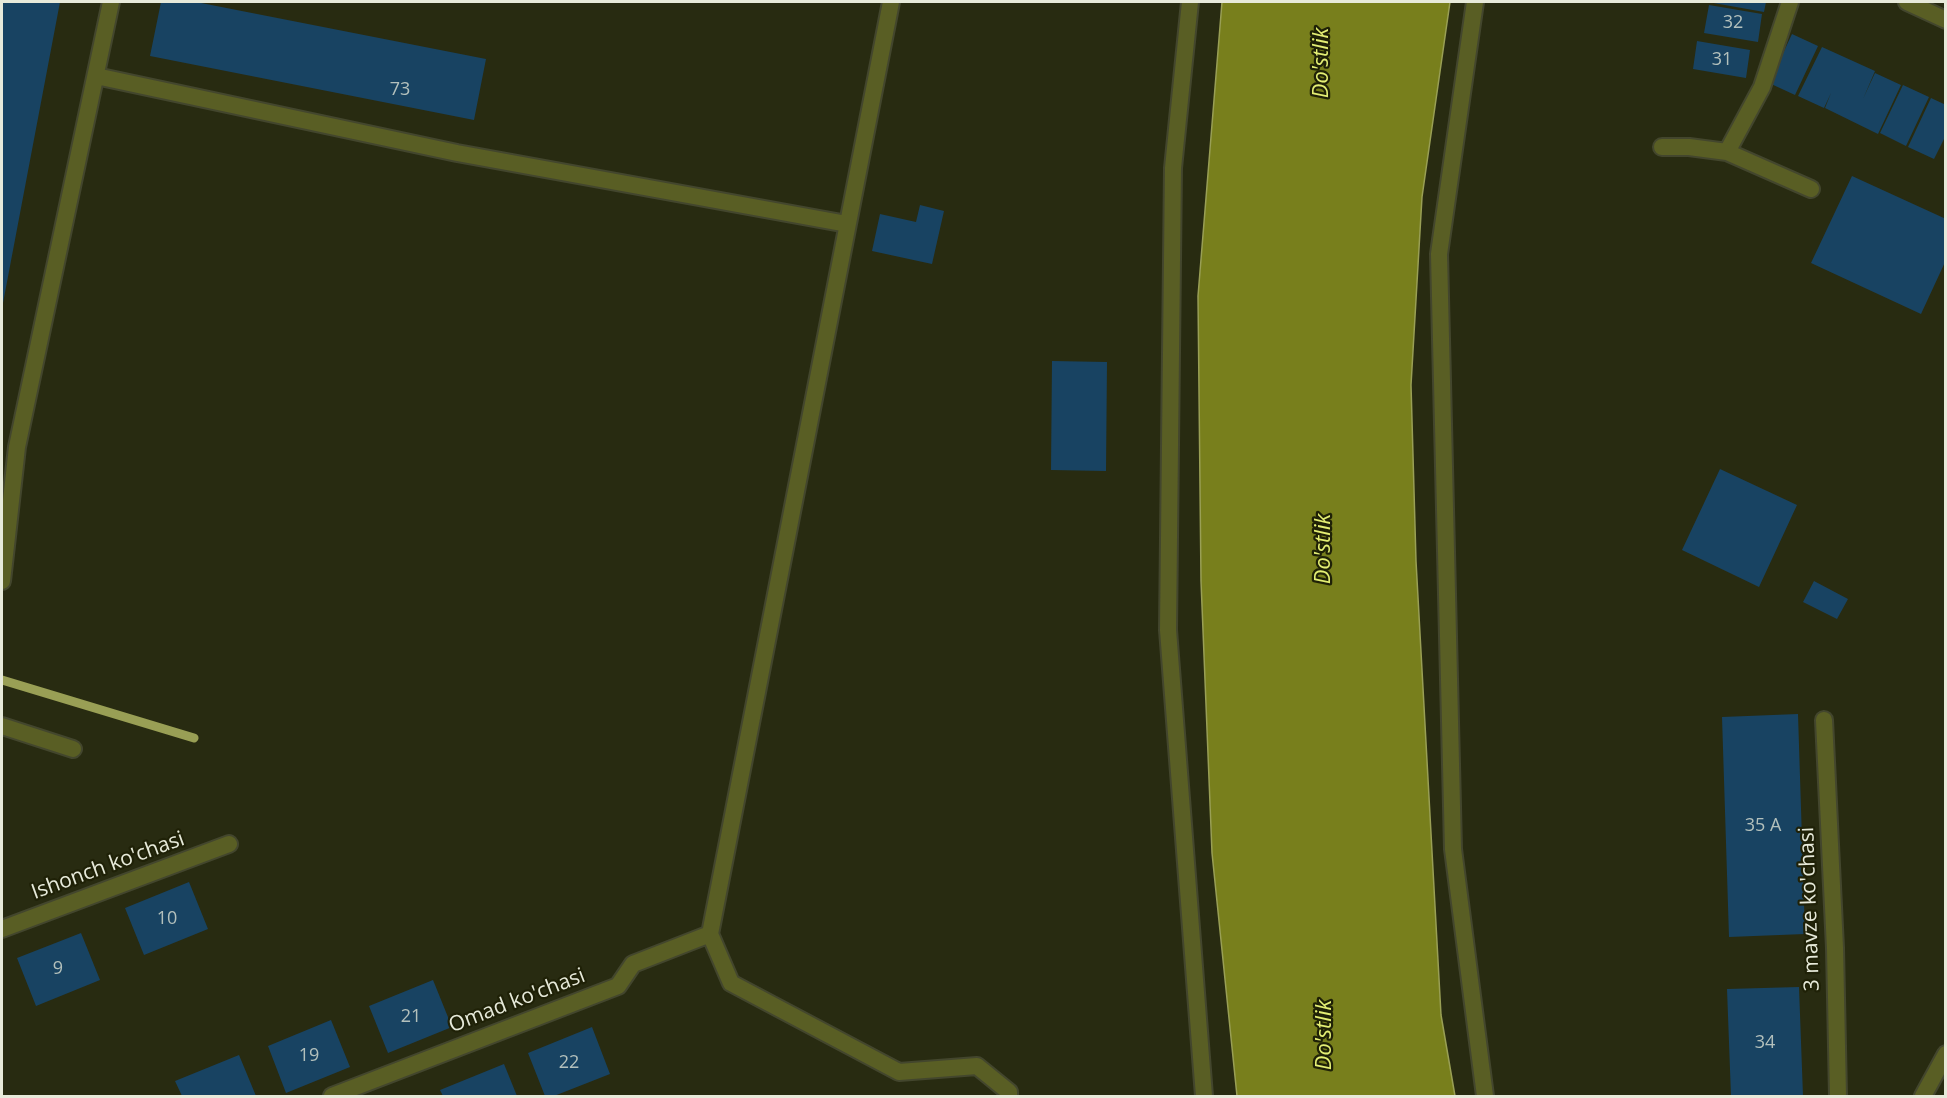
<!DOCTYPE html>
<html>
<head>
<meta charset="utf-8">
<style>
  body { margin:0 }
  #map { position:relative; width:1947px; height:1098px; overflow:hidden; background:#282b11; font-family:"Open Sans",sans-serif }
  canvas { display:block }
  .frame { position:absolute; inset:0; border:3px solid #e7eada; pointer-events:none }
</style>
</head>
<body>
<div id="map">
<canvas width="1947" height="1098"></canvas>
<div class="frame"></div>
</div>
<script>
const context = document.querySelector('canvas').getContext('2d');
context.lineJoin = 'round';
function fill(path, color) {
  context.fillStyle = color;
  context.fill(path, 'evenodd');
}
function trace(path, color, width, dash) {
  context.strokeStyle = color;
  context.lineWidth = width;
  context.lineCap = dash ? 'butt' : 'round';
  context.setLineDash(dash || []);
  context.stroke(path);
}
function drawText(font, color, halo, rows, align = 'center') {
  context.font = font + ' "Open Sans",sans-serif';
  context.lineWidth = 4.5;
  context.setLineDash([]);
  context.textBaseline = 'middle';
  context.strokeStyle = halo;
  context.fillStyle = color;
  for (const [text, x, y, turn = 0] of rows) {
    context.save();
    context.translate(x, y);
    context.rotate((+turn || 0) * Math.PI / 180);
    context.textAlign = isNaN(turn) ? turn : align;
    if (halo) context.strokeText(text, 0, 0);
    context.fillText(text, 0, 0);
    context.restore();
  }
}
const water = new Path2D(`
  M1222 2H1450L1422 197 1411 385 1416 561 1441 1015 1455 1096H1237L1212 853 1201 581 1198 296Z`);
const stream = new Path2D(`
  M2 680 194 738`);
const building = new Path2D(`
  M2 2H60L3 303H2Z
  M161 2H196L486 59 474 120 150 56Z
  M1708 2H1766L1764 12Z
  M1709 5 1762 14 1758 42 1704 33Z
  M1792 34 1818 46 1795 95 1769 83Z
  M1697 41 1750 50 1746 78 1693 69Z
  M1822 47 1875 71 1863 99 1875 73 1901 85 1878 134 1825 108 1831 93 1824 108 1798 96Z
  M1903 85 1929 97 1906 146 1880 133Z
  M1931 98 1946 105V135L1934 159 1908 147Z
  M1852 176 1946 219V260L1921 314 1811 263Z
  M920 205 944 211 932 264 872 251 880 214 916 222Z
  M1052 361 1107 362 1106 471 1051 470Z
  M1720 469 1797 505 1759 587 1682 550Z
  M1814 581 1848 599 1837 619 1803 602Z
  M1798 714 1805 934 1729 937 1722 717Z
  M189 882 208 929 144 955 125 908Z
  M81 933 100 980 36 1006 17 958Z
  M433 980 452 1027 388 1053 369 1006Z
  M1799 987 1803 1096H1731L1727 989Z
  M331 1020 350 1067 286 1093 268 1046Z
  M592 1027 610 1074 554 1096H545L528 1053Z
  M239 1055 256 1096H182L175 1081Z
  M504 1064 517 1096H443L440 1090Z`);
const pedestrian = new Path2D(`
  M1475 2 1439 254 1453 849 1485 1096`);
const minor = new Path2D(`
  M891 2 710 934 731 983 899 1072 977 1066 1009 1092V1096
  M1190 2 1173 168 1168 630 1204 1096
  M1907 2 1946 20
  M96 76 457 153 847 224
  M1662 147H1689L1727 152 1762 87 1790 2
  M1727 152 1811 189
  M2 581 17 447 111 2
  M1824 720 1835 948 1838 1096
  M2 726 73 749
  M2 929 229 844
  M332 1096 618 986 633 964 710 934
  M1923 1096 1946 1054`);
const numberNames = [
  ["32",1733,23],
  ["31",1722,60],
  ["73",400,90],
  ["35 А",1763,826],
  ["10",167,919],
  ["9",58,969],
  ["21",411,1017],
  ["34",1765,1043],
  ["19",309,1056],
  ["22",569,1063]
];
const streetNames = [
  ["Ishonch ko'chasi",108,866,-20],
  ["3 mavze ko'chasi",1810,909,-92],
  ["Omad ko'chasi",517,1001,-21]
];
const waterNames = [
  ["Do'stlik",1322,63,-90],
  ["Do'stlik",1324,549,-90],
  ["Do'stlik",1325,1035,-90]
];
fill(water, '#787f1c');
trace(water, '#999f55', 1.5);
trace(stream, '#999f55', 9);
fill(building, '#184362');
trace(pedestrian, '#43462d', 20);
trace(minor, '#43462d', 20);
trace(pedestrian, '#595e24', 16);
trace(minor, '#595e24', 16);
drawText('18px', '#b3c0bc', null, numberNames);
drawText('21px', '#e7eada', '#1f2107', streetNames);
drawText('italic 22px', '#e4ef74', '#1f2107', waterNames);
</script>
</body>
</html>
